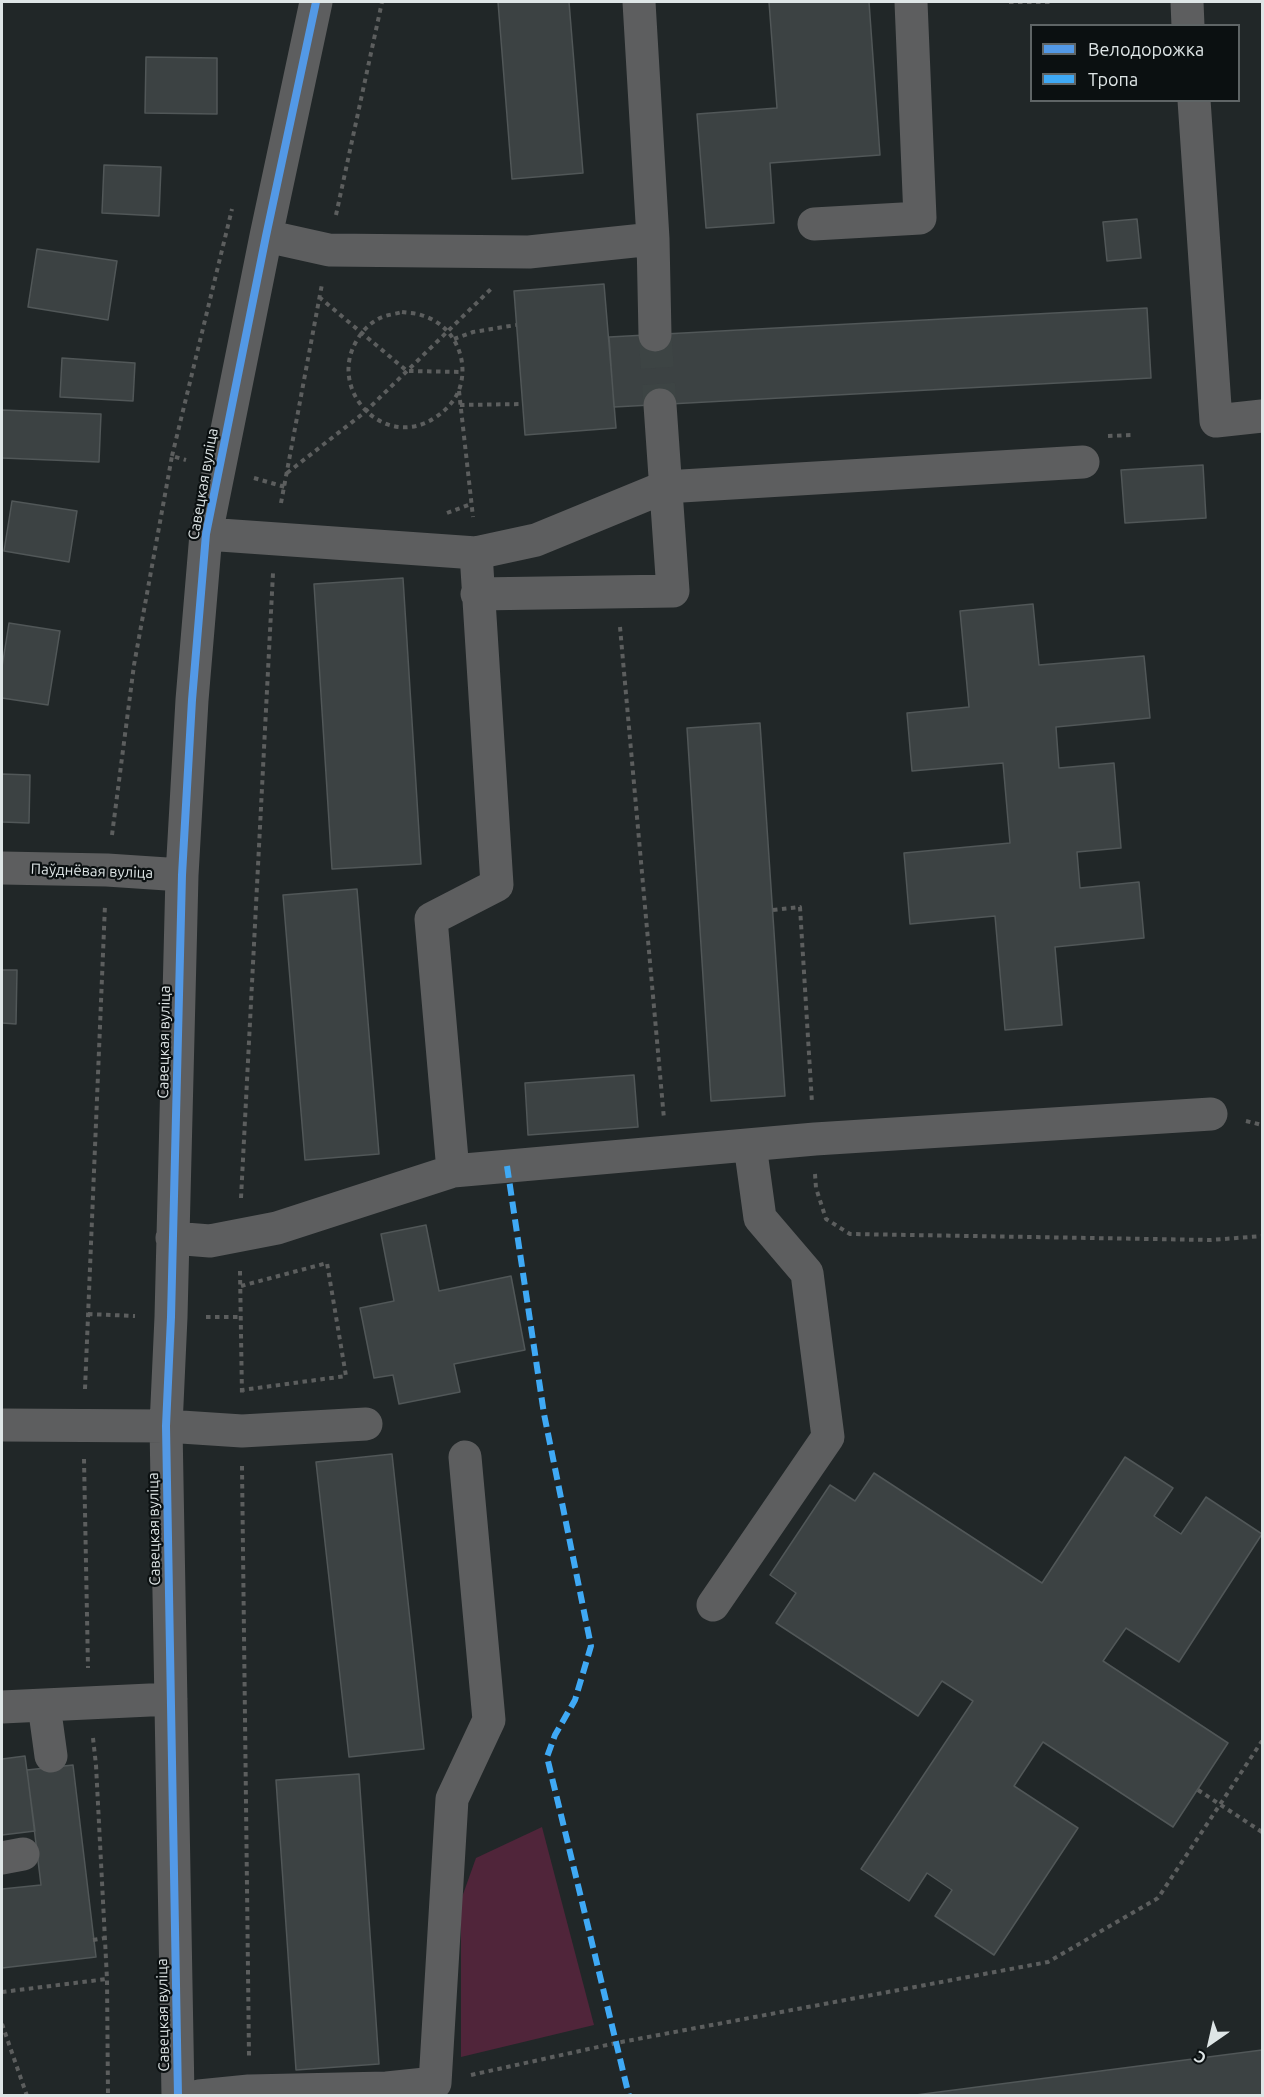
<!DOCTYPE html>
<html>
<head>
<meta charset="utf-8">
<style>
  body { margin:0 }
  #map { position:relative; width:1264px; height:2097px; overflow:hidden; background:#212728; font-family:Ubuntu,sans-serif }
  canvas { display:block }
  .frame { position:absolute; inset:0; border:3px solid #dee5e6; pointer-events:none }
  .legend { position:absolute; left:1030px; top:24px; width:210px; height:78px; box-sizing:border-box; background:#0b1011; border:2px solid #5f6566; margin:0; padding:8px 10px; list-style:none; font-size:18px; color:#dee5e6 }
  .legend li { display:flex; align-items:center; gap:12px; height:30px }
  .legend b { width:30px; border:2px solid #5f6566 }
  .north { position:absolute; left:1180px; top:2013px; width:60px; height:60px; -webkit-text-stroke:4px #0b1011; paint-order:stroke; rotate:214deg; font-size:16px; font-weight:700; line-height:24px; text-align:center; color:#dee5e6 }
  .north::after { content:''; display:block; margin:auto; width:21px; height:27px; background:#dee5e6; clip-path:polygon(50% 0,100% 100%,50% 72%,0 100%) }
</style>
</head>
<body>
<div id="map">
<canvas width="1264" height="2097"></canvas>
<div class="frame"></div>
<ul class="legend">
<li><b style="height:8px;background:#5399e6"></b>Велодорожка</li>
<li><b style="height:8px;background:#3fa9f5"></b>Тропа</li>
</ul>
<div class="north">С</div>
</div>
<script>
const context = document.querySelector('canvas').getContext('2d');
context.lineJoin = 'round';
function fill(path, color) {
  context.fillStyle = color;
  context.fill(path, 'evenodd');
}
function trace(path, color, width, dash) {
  context.strokeStyle = color;
  context.lineWidth = width;
  context.lineCap = dash ? 'butt' : 'round';
  context.setLineDash(dash || []);
  context.stroke(path);
}
function drawText(font, color, halo, rows, align = 'center') {
  context.font = font + ' Ubuntu,sans-serif';
  context.lineWidth = 4.5;
  context.setLineDash([]);
  context.textBaseline = 'middle';
  context.strokeStyle = halo;
  context.fillStyle = color;
  for (const [text, x, y, turn = 0] of rows) {
    context.save();
    context.translate(x, y);
    context.rotate((+turn || 0) * Math.PI / 180);
    context.textAlign = isNaN(turn) ? turn : align;
    if (halo) context.strokeText(text, 0, 0);
    context.fillText(text, 0, 0);
    context.restore();
  }
}
const green = new Path2D(`
  M542 1827 594 2025 461 2057V1900L476 1858Z`);
const building = new Path2D(`
  M498 2H569L583 173 512 179Z
  M769 2H869L880 155 770 163 774 223 706 228 697 114 777 108Z
  M146 57 217 58V114L145 113Z
  M104 165 161 167 159 216 102 213Z
  M1137 219 1141 258 1107 261 1103 222Z
  M37 249 117 261 108 320 28 307Z
  M604 284 616 428 525 435 514 291Z
  M1147 308 1151 378 614 407 609 337Z
  M62 358 135 363 133 401 60 397Z
  M2 410 101 414 99 462 2 458Z
  M1203 465 1206 518 1125 523 1121 470Z
  M12 501 77 511 69 562 4 551Z
  M403 578 421 864 332 869 314 584Z
  M1033 604 1039 665 1144 656 1150 718 1056 727 1059 768 1114 763 1121 848 1077 852 1080 888 1139 882 1144 938 1055 947 1062 1025 1005 1030 995 916 910 924 904 853 1010 843 1003 763 912 771 907 713 969 707 960 611Z
  M9 623 60 631 48 705 2 698V667Z
  M760 723 785 1096 711 1101 687 728Z
  M2 774 30 775 29 823 2 822Z
  M357 889 379 1154 305 1160 283 895Z
  M2 970H17L16 1024 2 1023Z
  M634 1075 638 1127 528 1135 525 1083Z
  M426 1225 439 1291 511 1276 525 1350 454 1364 460 1392 399 1404 393 1375 374 1378 360 1308 394 1301 381 1234Z
  M392 1454 424 1749 349 1757 316 1462Z
  M1125 1457 1173 1488 1154 1516 1181 1534 1206 1497 1262 1534 1179 1662 1126 1628 1103 1661 1228 1743 1173 1827 1043 1742 1014 1786 1078 1828 994 1955 935 1916 952 1890 927 1873 909 1901 861 1869 973 1701 942 1681 918 1716 776 1623 796 1593 770 1575 830 1485 855 1501 874 1473 1042 1583Z
  M25 1756 35 1831 2 1835V1759Z
  M73 1765 96 1957 2 1968V1889L41 1885 27 1770Z
  M359 1774 379 2064 296 2070 276 1780Z
  M1262 2050V2096H908Z`);
const minorTunnel = new Path2D(`
  M655 335 660 405`);
const path = new Path2D(`
  M1009 2H1050
  M336 215 382 2
  M319 297 407 371 462 372
  M402 312C409 313 417 313 424 316 454 326 470 360 459 390 454 402 446 410 436 417 386 452 326 391 357 340 362 331 370 323 380 318 386 315 395 314 402 312Z
  M454 339 473 332 516 325
  M459 391 473 517
  M460 405 523 404
  M1108 436 1132 435
  M172 456 232 209
  M287 473 365 412 493 287
  M254 478 285 487
  M281 503 322 284
  M447 513 471 504
  M620 627 664 1119
  M112 835 134 665 172 456 186 460
  M773 910 800 907 812 1103
  M1246 1121 1262 1125
  M815 1174 816 1188 826 1219 850 1234 1211 1240 1262 1236
  M241 1198 273 573
  M240 1271 242 1396
  M241 1286 327 1263 346 1376 242 1390
  M88 1314 135 1316
  M206 1317H240
  M85 1389 105 905
  M84 1459 88 1668
  M242 1466 249 2056
  M93 1738 96 1765 107 1979 108 2096
  M1198 1790 1262 1832
  M93 1940 105 1938
  M2 1992 107 1979
  M2 2024 27 2096
  M471 2075 616 2043 1048 1962 1158 1898 1262 1741`);
const minor = new Path2D(`
  M639 2 653 239
  M1187 2 1188 26
  M1194 100 1216 421 1262 416
  M814 224 920 218 911 2
  M266 236 329 250 529 252 653 239 655 335
  M206 534 476 553 497 885 431 919 453 1171
  M476 553 536 540 665 487 1083 462
  M477 594 673 591 660 405
  M2 868 107 870 182 875
  M172 1238 210 1241 277 1228 453 1171 815 1139 1211 1114
  M2 1425 166 1426 242 1431 366 1424
  M713 1605 828 1437 807 1273 760 1218 750 1145
  M44 1705 51 1756
  M2 1707 171 1699
  M2 1858 23 1854
  M387 2088 435 2083 452 1799 489 1720 465 1457
  M178 2096 166 1426 171 1317 182 875 192 700 206 534 266 236 316 2
  M199 2096 249 2091 387 2088 388 2096`);
const quiet = new Path2D(`
  M507 1166 544 1414 591 1646 575 1700 555 1735 547 1757 629 2096`);
const cycleway = new Path2D(`
  M178 2096 166 1426 171 1317 182 875 192 700 206 534 266 236 316 2`);
const streetNames = [
  ["Савецкая вуліца",203,484,-80],
  ["Паўднёвая вуліца",92,871,2],
  ["Савецкая вуліца",164,1042,-89],
  ["Савецкая вуліца",154,1529,-91],
  ["Савецкая вуліца",163,2015,-91]
];
fill(green, '#50253a');
fill(building, '#3c4243');
trace(building, '#515758', 1.5);
trace(minorTunnel, '#3d4444', 33, [33, 16]);
trace(path, '#5c5e5e', 4, [4.5, 4.5]);
trace(minor, '#5d5e5f', 33);
trace(quiet, '#3fa9f5', 6, [12, 6]);
trace(cycleway, '#5399e6', 8);
drawText('15px', '#dee5e6', '#0b1011', streetNames);
</script>
</body>
</html>
